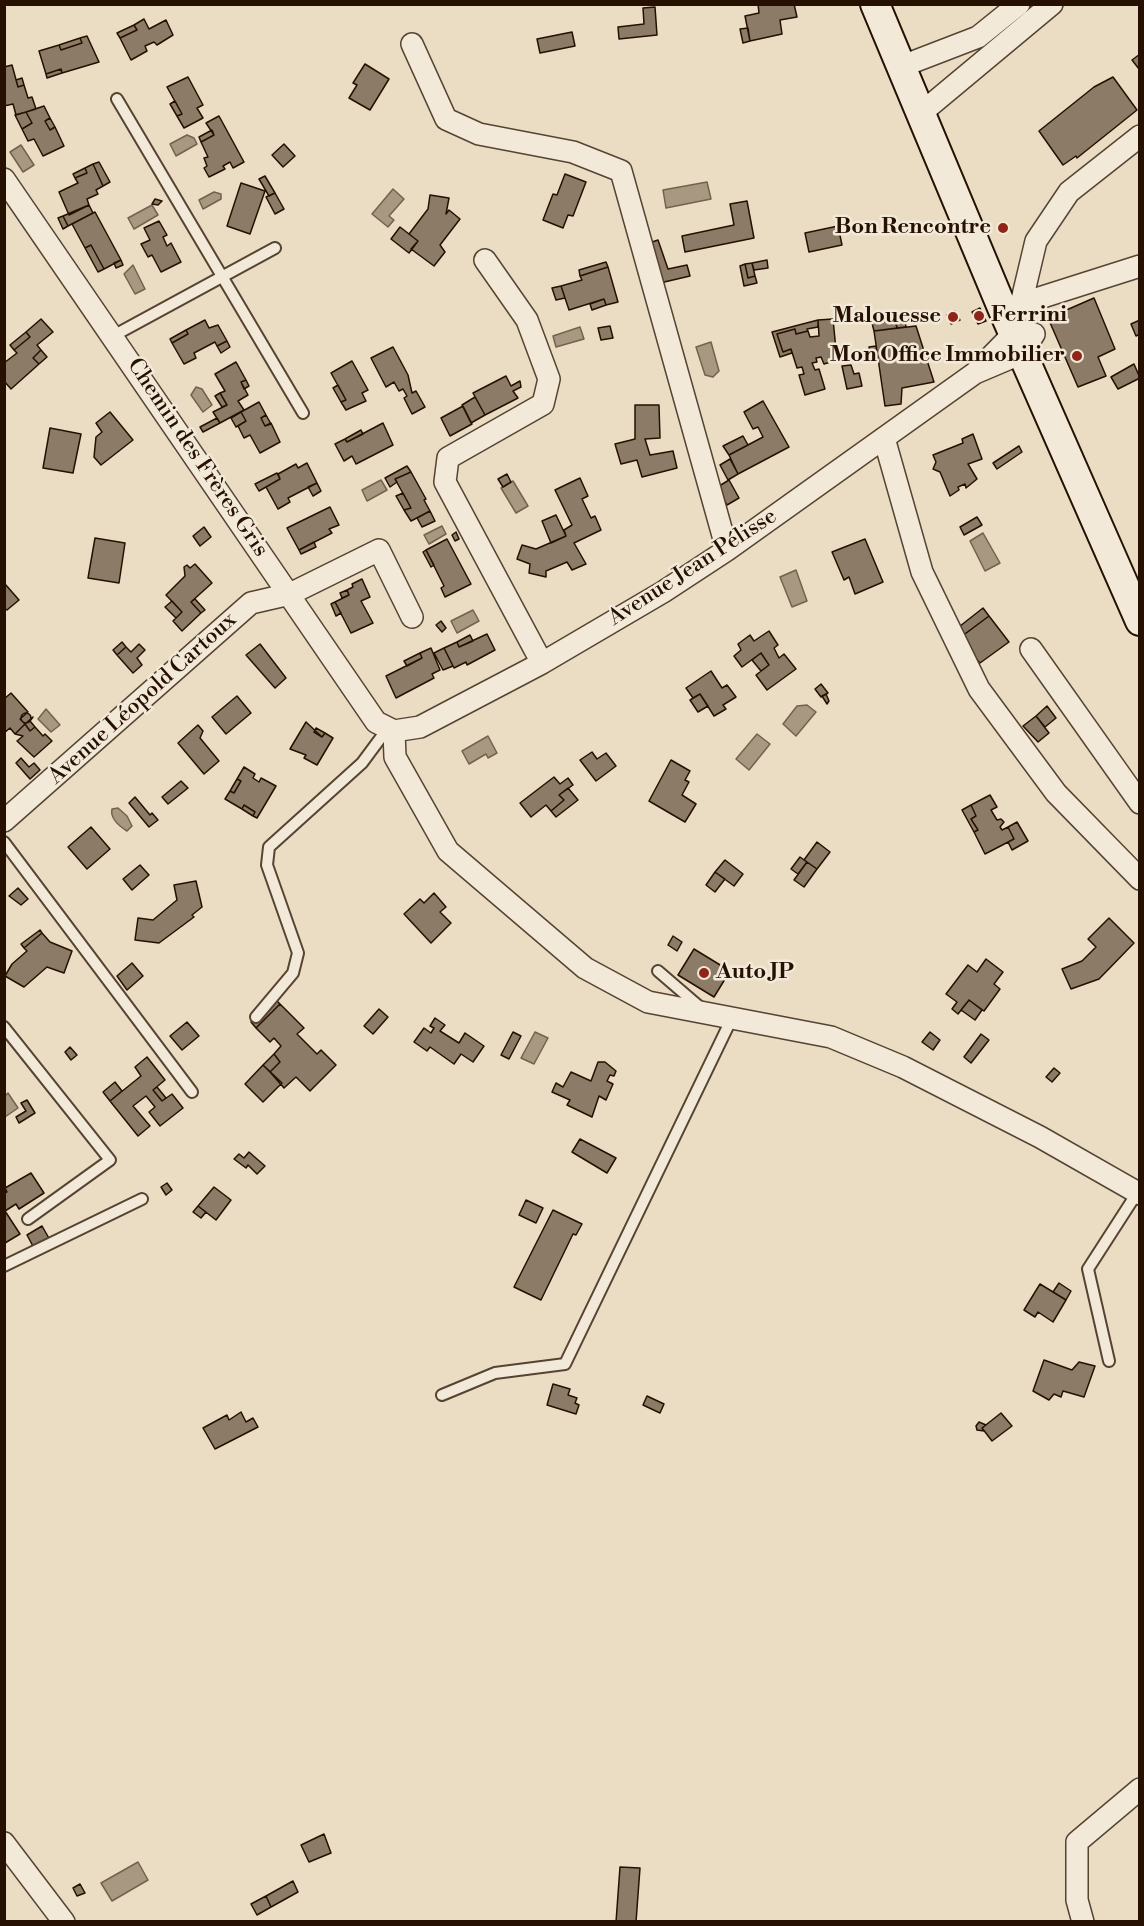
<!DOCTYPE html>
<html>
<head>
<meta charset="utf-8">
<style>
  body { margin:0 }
  #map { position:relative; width:1144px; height:1926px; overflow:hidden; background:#ebddc3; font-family:"Libre Bodoni",serif }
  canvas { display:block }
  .frame { position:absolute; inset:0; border:6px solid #251001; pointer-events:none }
</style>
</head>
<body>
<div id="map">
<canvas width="1144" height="1926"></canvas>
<div class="frame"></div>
</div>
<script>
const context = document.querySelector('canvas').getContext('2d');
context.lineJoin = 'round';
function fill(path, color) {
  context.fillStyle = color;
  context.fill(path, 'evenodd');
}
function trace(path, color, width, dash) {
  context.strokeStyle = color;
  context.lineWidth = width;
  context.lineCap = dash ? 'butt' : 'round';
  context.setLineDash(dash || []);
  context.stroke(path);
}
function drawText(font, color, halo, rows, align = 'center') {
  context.font = font + ' "Libre Bodoni",serif';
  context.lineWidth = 5;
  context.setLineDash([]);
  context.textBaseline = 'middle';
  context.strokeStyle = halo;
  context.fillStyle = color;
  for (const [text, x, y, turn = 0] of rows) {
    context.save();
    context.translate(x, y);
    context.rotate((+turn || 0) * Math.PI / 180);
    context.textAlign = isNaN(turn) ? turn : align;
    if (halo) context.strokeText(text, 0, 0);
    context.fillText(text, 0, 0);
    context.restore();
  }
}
const water = new Path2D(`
  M187 135 194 138 197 144 176 156 170 144Z
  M21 145 34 165 23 172 10 152Z
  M707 182 711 199 666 208 663 190Z
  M393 189 404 199 389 216 394 220 388 227 372 214Z
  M214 192 221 194V199L203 209 199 200Z
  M152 205 158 215 134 229 128 218Z
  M133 265 145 289 135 294 124 274Z
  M580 327 584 339 556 347 553 336Z
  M711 342 719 371 713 377 705 375 696 347Z
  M196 387 202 389 212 405 203 412 191 395Z
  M381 480 387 490 367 501 362 490Z
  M513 481 528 506 516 513 501 488Z
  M442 526 446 534 429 544 424 535Z
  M983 533 1000 563 985 571 970 541Z
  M796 570 807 601 792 607 780 577Z
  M473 610 479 621 457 633 451 621Z
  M807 705 816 712 796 736 783 724 797 706Z
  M46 709 60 725 51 732 38 719Z
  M757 734 770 744 749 770 736 759Z
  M488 736 497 753 488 758 486 754 469 764 462 751Z
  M118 808 127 816 132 826 127 831C119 826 110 818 112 809Z
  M535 1032 548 1038 534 1064 521 1058Z
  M8 1093 18 1108 5 1117V1096Z
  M138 1862 148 1880 112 1901 101 1883Z`);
const building = new Path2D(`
  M758 4H794L797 17 780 20 782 34 750 41 745 16 759 13Z
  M655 7 657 35 619 39 618 27 644 24 643 8Z
  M144 19 149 29 166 20 173 35 157 45 154 42 145 46 147 51 131 60 120 38 137 30 134 25Z
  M134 25 137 30 120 38 117 33Z
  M748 28 750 41 743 43 740 29Z
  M572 32 575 46 540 53 537 39Z
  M87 36 99 62 62 73 61 69 46 74 39 51 59 45 61 50 82 43 80 38Z
  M80 38 82 43 61 50 59 45Z
  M1140 54V69H1139L1132 60Z
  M365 64 389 79 370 110 349 98 357 85 353 83Z
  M12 65 18 87 24 85 28 98 32 97 36 109 16 115 13 104 4 106V67Z
  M61 69 62 73 47 78 46 74Z
  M188 77 203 105 197 108 203 118 184 128 177 116 182 114 167 87Z
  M1113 77 1137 110 1077 158 1076 156 1063 165 1039 131 1094 87Z
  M22 78 24 85 18 87 16 80Z
  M175 101 182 114 177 116 170 104Z
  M44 106 50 118 45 121 50 130 55 127 64 146 43 156 34 139 28 141 22 129 32 123 26 112Z
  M26 112 32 123 22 129 15 115Z
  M219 116 244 162 233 168 230 162 223 166 225 169 209 177 204 168 207 166 204 158 208 157 201 142 214 135 206 123Z
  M50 118 55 127 50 130 45 121Z
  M212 130 214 135 201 142 199 137Z
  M284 144 295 156 283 167 272 155Z
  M99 162 110 182 103 186 93 164Z
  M93 164 103 186 96 190 98 194 87 199 89 205 69 215 59 192 78 183 75 178 87 173 85 168Z
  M85 168 87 173 75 178 73 174Z
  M565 174 586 182 573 216 568 215 563 228 543 220 553 194 557 195Z
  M265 176 275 193 269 196 259 179Z
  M241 183 265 191 250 234 227 226Z
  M275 193 284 209 275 214 266 197Z
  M430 195 449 198 446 214 449 210 460 219 440 245 445 252 434 266 411 249 418 241 409 234 428 209Z
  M155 199 162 201 158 205 152 204Z
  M747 201 754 238 685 252 682 236 734 225 730 204Z
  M89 205 93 213 68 226 63 216Z
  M95 212 121 260 104 269 91 245 85 248 72 224Z
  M63 216 68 226 63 229 58 218Z
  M159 221 167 235 163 237 167 246 171 243 181 262 161 272 152 255 148 257 141 244 150 240 144 228Z
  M838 226 842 245 809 252 805 233Z
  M400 227 418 241 409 253 391 239Z
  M658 240 668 269 687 265 690 276 660 283 649 243Z
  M91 245 104 269 98 272 85 248Z
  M121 260 123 265 116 268 114 263Z
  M767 260 768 268 754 270 752 263Z
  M606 262 608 267 580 276 579 270Z
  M752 263 755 276 748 278 745 264Z
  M745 264 748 278 755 276 757 283 744 286 740 266Z
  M608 267 618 302 606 305 604 299 569 310 561 286 582 280 580 276Z
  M561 286 565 298 556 300 552 288Z
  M1094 298 1115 349 1098 357 1106 376 1078 387 1048 318Z
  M604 299 606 305 592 310 590 304Z
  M980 308 986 321 978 324 972 312Z
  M955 311 960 320 951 324 947 315Z
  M41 319 53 332 37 345 41 350 33 358 39 364 11 389 4 381V363L17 353 14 350 30 337 26 332Z
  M833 319 837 360 824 364 821 357 816 358 817 362 812 363 815 370 819 369 825 389 805 395 799 375 804 374 802 367 797 368 791 349 783 352 777 334 795 329 796 334 808 331 810 337 819 336 818 320Z
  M205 320 209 328 218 325 227 341 217 346 215 342 194 353 196 358 184 364 172 343 188 334 186 330Z
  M818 320V327L807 329 808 331 796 334 795 329 777 334 783 352 791 349 792 353 780 357 772 332Z
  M895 320 897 328 874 331 872 323Z
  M1140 320V334L1136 336 1131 324Z
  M905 321 906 327 897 328 896 322Z
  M610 326 613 338 601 340 598 328Z
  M916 326 934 382 902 388 901 404 885 406 874 331Z
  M186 330 188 334 172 343 170 339Z
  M26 332 30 337 14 350 10 345Z
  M227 341 230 347 221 353 217 346Z
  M876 346 878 358 870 360 869 347Z
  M393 347 408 375 412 393 416 391 425 407 412 414 404 398 407 396 403 389 399 391 394 382 386 387 371 358Z
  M41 350 47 357 39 364 33 358Z
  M352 361 368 390 362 393 366 401 346 410 341 402 346 400 331 373Z
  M236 362 246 380 241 382 248 395 238 401 244 410 220 423 213 412 227 405 220 393 225 391 215 374Z
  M1134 364 1140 378 1118 389 1111 377Z
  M851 365 854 374 859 373 862 386 847 389 842 366Z
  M506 376 511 386 520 381 521 387 513 391 518 398 485 415 473 393Z
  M246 380 249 386 244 389 241 382Z
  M338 385 346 400 341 402 333 388Z
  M220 393 227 405 222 407 215 396Z
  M475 397 485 415 471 423 462 405Z
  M763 401 789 447 738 474 729 455 763 437 758 427 753 429 744 412Z
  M259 402 266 415 261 418 265 426 271 423 280 442 260 453 250 435 244 438 238 426 246 421 241 412Z
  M635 405H659L660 438 645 439 650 455 673 451 677 468 642 477 637 460 621 464 615 444 635 439Z
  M463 406 472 424 450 436 441 418Z
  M110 412 133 440 101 465 94 457 96 437 102 432 96 423Z
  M241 412 246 421 236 427 231 418Z
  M266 415 271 424 265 426 261 418Z
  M217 418 220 423 203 432 200 427Z
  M383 423 393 445 356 464 352 456 344 461 335 444 345 439 347 442Z
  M50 428 81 434 73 473 43 468Z
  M361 430 363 434 347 442 345 439Z
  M973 434 982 459 968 464 977 479 966 488 965 484 958 487 959 490 950 496 940 472 933 469 936 462 933 455 963 443 962 439Z
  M743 436 748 445 729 455 723 446Z
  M1019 446 1022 452 997 469 993 463Z
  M730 459 738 474 728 480 720 465Z
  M307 463 317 483 288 498 290 502 278 509 266 487 280 479 278 474 296 464 298 468Z
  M407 466 411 472 395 479 397 482 390 487 385 478Z
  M411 472 426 499 424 500 430 511 411 521 404 510 411 508 395 479Z
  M277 473 280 479 259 491 255 484Z
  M507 474 511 482 503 487 498 479Z
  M580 478 588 496 582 499 591 518 595 516 601 530 574 543 586 564 572 570 567 562 546 571V577L529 573 530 564 517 559 522 545 536 549 566 536 564 530 572 525 555 490Z
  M729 480 739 498 727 505 716 488Z
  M317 483 321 491 313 496 308 487Z
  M403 493 411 508 404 510 396 496Z
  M330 507 339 525 329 529 332 533 299 550 287 528Z
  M430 511 435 521 422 527 417 518Z
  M556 515 566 536 551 543 542 521Z
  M977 517 982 525 964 535 960 527Z
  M204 527 211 537 200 546 193 536Z
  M456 532 459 539 455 541 452 535Z
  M95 538 125 543 119 583 88 578Z
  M447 539 471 584 445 597 441 588 444 586 426 550Z
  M865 539 883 582 855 594 849 577 844 580 832 552Z
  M314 542 316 547 301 554 299 550Z
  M426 550 434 565 431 567 423 552Z
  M195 564 212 583 191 602 201 613 182 631 173 621 182 612 166 595 185 576 184 567 187 565 190 568Z
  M362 579 370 597 361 601 373 623 351 633 335 602 349 595 347 590 353 587 352 584Z
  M5 584 19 600 7 610 4 608Z
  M347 590 349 595 342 598 340 593Z
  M195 599 205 610 201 613 191 602Z
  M172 601 182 612 176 618 165 607Z
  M335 602 341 613 336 616 331 604Z
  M983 608 989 616 961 637 955 630Z
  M989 616 1009 642 980 663 958 639Z
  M441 621 446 628 442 632 436 625Z
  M769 631 778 645 774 648 779 658 784 654 796 669 767 690 756 675 769 665 761 653 742 667 734 656 741 650 738 644 750 635 754 641Z
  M487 634 495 650 467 665 466 662 454 668 444 648 457 642 459 647Z
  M470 635 473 641 459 647 457 642Z
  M122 642 126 647 117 655 113 650Z
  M139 644 145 650 137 658 142 665 133 673 117 655 126 647 131 652Z
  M260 644 286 678 275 688 246 655Z
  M431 648 440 670 432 674 434 678 396 698 386 676 422 658 420 653Z
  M444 648 453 666 443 670 434 653Z
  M420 653 422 658 407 666 404 661Z
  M761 653 769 665 761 671 752 660Z
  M711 671 722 688 727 685 736 697 723 705 726 709 714 716 700 694 693 698 686 688Z
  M821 684 828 693 821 697 815 689Z
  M11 693 28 712 20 719 25 724 15 734 10 728 4 733V699Z
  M700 694 708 706 698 712 690 700Z
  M826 694 829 701 827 704 822 696Z
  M237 696 251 713 226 734 212 717Z
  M1047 706 1056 718 1045 727 1036 716Z
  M21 718a5 5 0 1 1 10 0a5 5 0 1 1-10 0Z
  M1036 716 1049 733 1038 742 1023 726Z
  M33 717 30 721 35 727 30 731 25 724Z
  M306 722 322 737 325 733 333 738 317 765 304 758 306 755 290 749Z
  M25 724 30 731 35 727 43 736 45 734 52 741 34 757 17 741 23 736 15 734Z
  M198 725 203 731 200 738 219 761 204 774 178 743Z
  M316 728 325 733 322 737 314 732Z
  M592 752 597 759 606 753 616 766 596 781 580 760Z
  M21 758 29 767 34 763 40 770 30 779 16 763Z
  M671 760 690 771 685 780 689 782 682 795 696 804 685 822 649 801Z
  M244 767 255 774 253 778 259 782 261 778 276 786 257 818 253 816 255 812 244 805 242 809 225 799 230 791 234 793 241 781 237 779Z
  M554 777 560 784 568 778 573 785 559 795 564 800 551 811 546 805 531 817 520 803Z
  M237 779 241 781 234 793 230 791Z
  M181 781 188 788 168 804 162 797Z
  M568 788 578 800 556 817 551 811 564 800 559 795Z
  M990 795 997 807 991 810 997 820 1001 819 1004 822 1000 827 1002 830 1008 827 1014 839 985 854 974 832 978 830 971 819 976 816 971 805Z
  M135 797 150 815 152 813 158 820 149 827 129 803Z
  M244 805 255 812 253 816 242 809Z
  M971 805 976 816 971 819 978 830 974 832 962 810Z
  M1017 822 1028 841 1012 850 1008 842 1014 839 1008 827Z
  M91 827 110 849 87 869 68 847Z
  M817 842 830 852 817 869 804 860Z
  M800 857 807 862 798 874 791 869Z
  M725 860 743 874 734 886 715 872Z
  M807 862 817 869 804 887 794 880Z
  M140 865 149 875 132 890 123 879Z
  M715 872 725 879 715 892 706 885Z
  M196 881 202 907 192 915 194 917 159 943 135 940 138 918 153 920 177 900 174 885Z
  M18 888 28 899 21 905 9 896Z
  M434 893 446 907 440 912 451 923 431 943 404 914 420 899 424 903Z
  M1109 918 1134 943 1099 979 1071 989 1062 969 1082 961 1096 947 1088 939Z
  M40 930 42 933 24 948 21 944Z
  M42 933 50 942 72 951 64 973 47 967 24 987 5 976 12 964 27 951 24 948Z
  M673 936 682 942 677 951 668 945Z
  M694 949 730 971 714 997 678 975Z
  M986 959 1003 972 994 984 1000 989 984 1011 969 1000 958 1014 952 1009 957 1002 946 994 968 965 977 972Z
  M132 963 143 976 127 990 117 976Z
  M274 998 280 1004 256 1028 251 1022Z
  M969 1000 982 1010 975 1020 961 1010Z
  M280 1004 304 1028 297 1034 317 1054 321 1050 336 1065 310 1091 296 1077 284 1088 270 1072 280 1062 274 1054 281 1046 274 1038 270 1042 256 1028Z
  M379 1009 388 1017 373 1034 364 1026Z
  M435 1018 445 1025 440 1031 459 1043 465 1033 484 1046 473 1062 461 1054 454 1064 430 1047 427 1051 414 1042 424 1028 431 1033 434 1028 430 1026Z
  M187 1022 199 1036 182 1050 170 1036Z
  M513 1032 521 1036 509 1059 501 1055Z
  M930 1032 940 1040 933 1050 922 1042Z
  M981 1034 989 1040 971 1063 964 1057Z
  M70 1047 77 1055 71 1060 65 1052Z
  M274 1054 280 1062 270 1072 263 1065Z
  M147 1057 165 1080 153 1090 162 1101 172 1094 183 1108 160 1126 149 1112 155 1107 146 1096 133 1106 150 1126 138 1136 110 1101 141 1076 135 1067Z
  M598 1062H605L616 1071 614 1076 610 1075 607 1081 613 1084 606 1100 599 1096 592 1117 567 1105 570 1100 552 1092 556 1083 563 1087 571 1072 591 1081Z
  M263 1065 282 1083 263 1102 245 1084Z
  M1054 1068 1060 1073 1052 1082 1046 1077Z
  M115 1082 122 1091 110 1101 103 1092Z
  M157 1087 166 1098 162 1101 153 1090Z
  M27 1100 35 1113 19 1123 16 1117 26 1111 21 1103Z
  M580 1139 616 1158 607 1173 572 1152Z
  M249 1152 265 1166 257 1174 248 1165 246 1168 234 1159 239 1154 244 1158Z
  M31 1173 44 1193 19 1209 16 1204 5 1211 20 1234 5 1243 4 1193 7 1192 5 1188Z
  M167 1183 172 1190 166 1195 161 1187Z
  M214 1187 231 1200 216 1220 198 1206Z
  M526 1200 543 1208 536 1223 519 1215Z
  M198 1206 206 1212 201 1218 193 1212Z
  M553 1210 582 1224 576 1235 573 1234 541 1300 514 1287Z
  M42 1226 50 1240 35 1250 27 1235Z
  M1059 1283 1071 1291 1066 1300 1053 1292Z
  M1040 1284 1066 1300 1053 1322 1038 1312 1035 1317 1024 1310Z
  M1044 1360 1072 1370 1079 1362 1095 1366 1084 1397 1063 1391 1061 1397 1054 1394 1049 1400 1033 1391Z
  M553 1384 570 1389 568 1395 577 1398 575 1403 579 1405 576 1414 547 1405Z
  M647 1396 664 1404 660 1413 643 1405Z
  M241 1412 246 1422 253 1418 258 1427 215 1449 203 1428 227 1415 229 1420Z
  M1001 1413 1012 1426 992 1441 982 1428Z
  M979 1422 986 1425 982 1428 984 1431 977 1430 976 1426Z
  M324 1834 331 1853 309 1862 301 1845Z
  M620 1867 640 1868 636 1922H616Z
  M293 1881 298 1892 271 1907 266 1896Z
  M80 1884 85 1893 77 1896 73 1888Z
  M266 1896 271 1907 257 1915 251 1904Z`);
const lane = new Path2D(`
  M117 99 303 413
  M113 336 275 248
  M4 842 192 1092
  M658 971 701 1008
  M256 1017 293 973 298 953 267 865 269 847 362 763 388 728
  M4 1027 110 1160 28 1219
  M4 1266 142 1199
  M1109 1361 1088 1269 1137 1193
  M442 1395 495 1373 565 1364 732 1018`);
const street = new Path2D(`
  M412 44 446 119 479 134 573 152 621 171 727 550
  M900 67 978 37 1019 4
  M920 114 1052 4
  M4 179 376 722 394 731
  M485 260 527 320 549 379 543 404 448 458 445 482 542 663
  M1021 304 1036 241 1069 192 1140 136
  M1011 307 1140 266
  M884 438 922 572 979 689 1056 793 1140 879
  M1031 649 1140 803
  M394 731 395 757 448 851 585 968 648 1002 831 1037 903 1067 1040 1137 1140 1194
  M394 731 420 727 542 663 663 592 727 550 975 373 1014 333 1023 331 1034 334 1022 353 975 373
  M4 821 251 603 290 594 379 550 412 617
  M4 1843 64 1922
  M1083 1922 1077 1900V1842L1140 1789`);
const secondary = new Path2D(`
  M875 4 1003 310 1140 621`);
const markers = [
  [1003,228,6,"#8f2418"],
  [979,316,6,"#8f2418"],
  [953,317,6,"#8f2418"],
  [1077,356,6,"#8f2418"],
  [704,973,6,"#8f2418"]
];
const poiNames = [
  ["Bon Rencontre",991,228],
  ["Ferrini",991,316,"left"],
  ["Malouesse",941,317],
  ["Mon Office Immobilier",1065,356],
  ["Auto JP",716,973,"left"]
];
const streetNames = [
  ["Chemin des Frères Gris",197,458,56],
  ["Avenue Jean Pélisse",693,568,-33],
  ["Avenue Léopold Cartoux",143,699,-42]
];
fill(water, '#a89781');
trace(water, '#74614e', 1.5);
fill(building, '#8c7b66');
trace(building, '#251001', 1.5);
trace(lane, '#564332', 14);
trace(street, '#564332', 24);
trace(secondary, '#251001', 32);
trace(lane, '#f2e9d8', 10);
trace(street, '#f2e9d8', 21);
trace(secondary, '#f2e9d8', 28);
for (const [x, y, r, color] of markers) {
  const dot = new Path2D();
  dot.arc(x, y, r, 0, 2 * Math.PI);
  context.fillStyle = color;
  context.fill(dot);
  trace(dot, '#f2e9d8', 2);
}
drawText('bold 22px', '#251001', '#f2e9d8', poiNames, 'right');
drawText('22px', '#251001', '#f2e9d8', streetNames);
</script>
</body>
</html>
